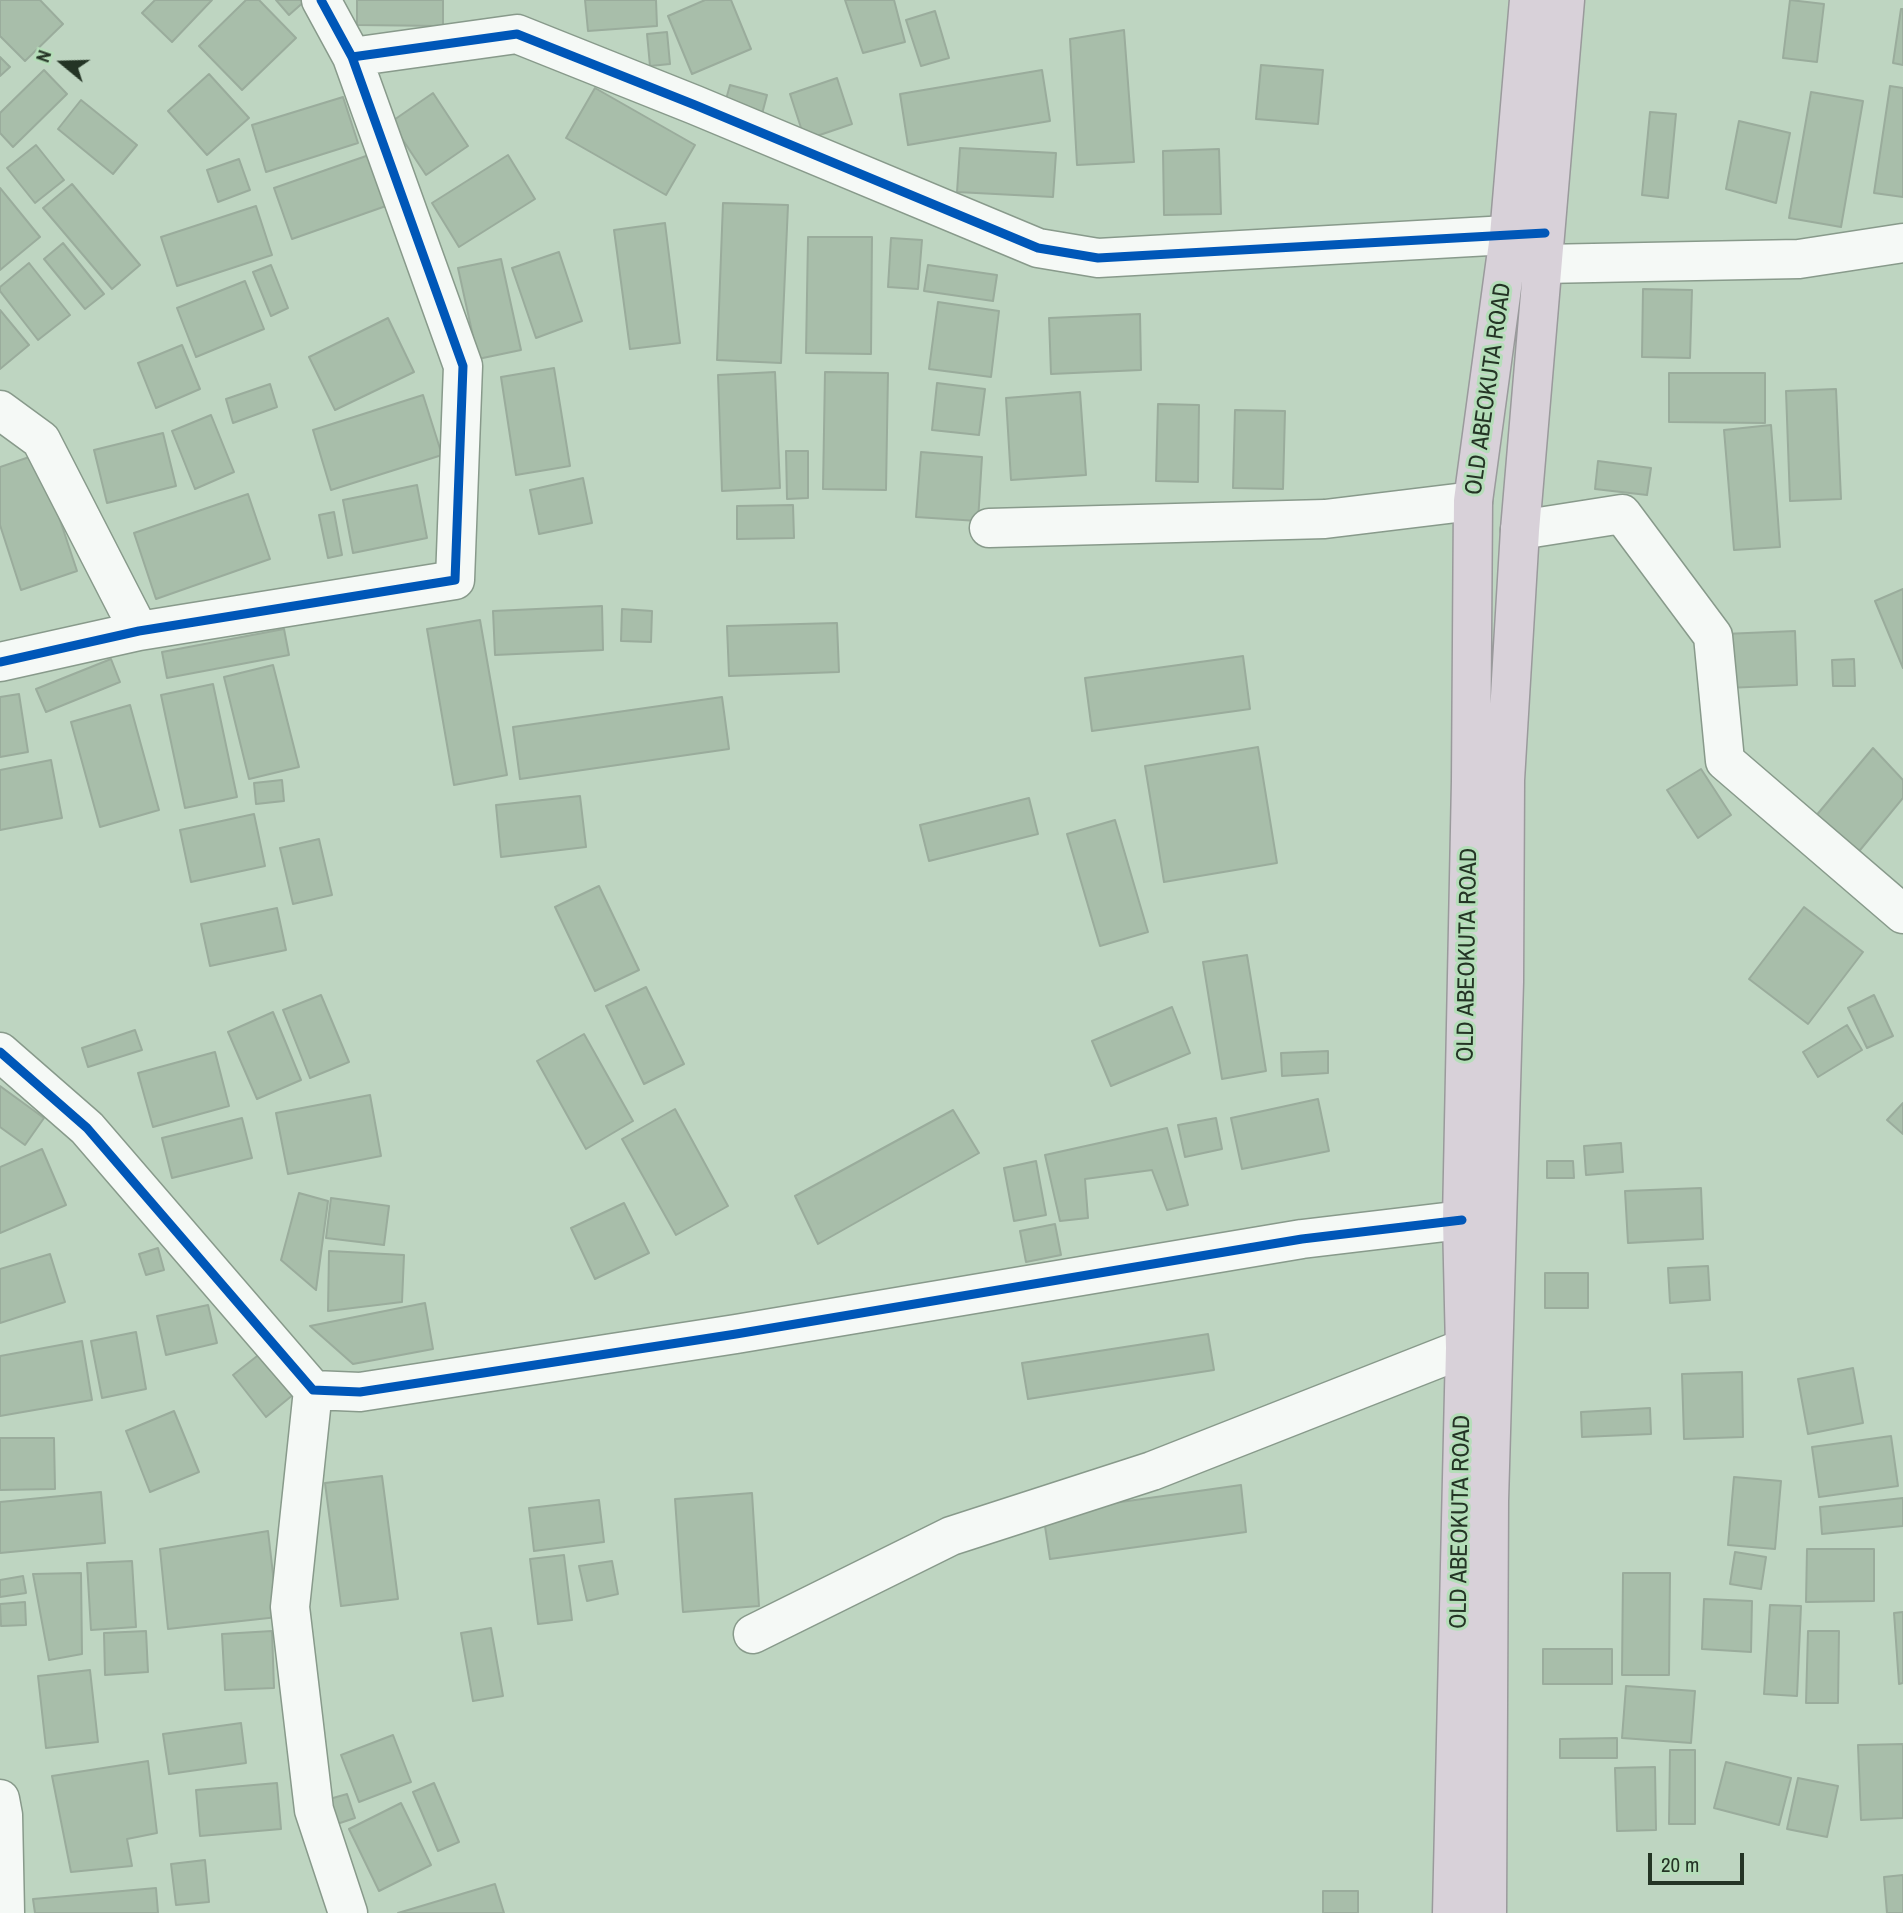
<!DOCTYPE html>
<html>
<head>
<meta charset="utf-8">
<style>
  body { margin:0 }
  #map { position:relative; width:1903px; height:1913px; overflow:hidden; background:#bed5c1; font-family:"Archivo Narrow",sans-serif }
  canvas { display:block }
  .north { position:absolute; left:28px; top:28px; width:70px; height:70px; -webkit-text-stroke:5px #b5deb9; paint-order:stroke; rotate:289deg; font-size:19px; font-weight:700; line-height:28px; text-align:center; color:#243425 }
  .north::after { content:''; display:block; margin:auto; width:24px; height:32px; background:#243425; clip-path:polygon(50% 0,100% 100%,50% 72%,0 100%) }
  .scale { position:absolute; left:1648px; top:1853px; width:96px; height:32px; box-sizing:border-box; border:4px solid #243425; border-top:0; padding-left:9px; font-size:21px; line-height:24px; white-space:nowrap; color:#243425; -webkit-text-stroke:5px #b5deb9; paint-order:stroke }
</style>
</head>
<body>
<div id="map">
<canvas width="1903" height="1913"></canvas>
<div class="north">N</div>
<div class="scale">20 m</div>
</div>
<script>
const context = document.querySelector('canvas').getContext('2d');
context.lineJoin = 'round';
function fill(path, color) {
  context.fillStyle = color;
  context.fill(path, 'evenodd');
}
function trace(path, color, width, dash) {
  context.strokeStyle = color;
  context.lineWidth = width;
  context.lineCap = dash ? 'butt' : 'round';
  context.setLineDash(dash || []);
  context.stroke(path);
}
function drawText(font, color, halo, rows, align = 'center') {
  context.font = font + ' "Archivo Narrow",sans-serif';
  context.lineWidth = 6;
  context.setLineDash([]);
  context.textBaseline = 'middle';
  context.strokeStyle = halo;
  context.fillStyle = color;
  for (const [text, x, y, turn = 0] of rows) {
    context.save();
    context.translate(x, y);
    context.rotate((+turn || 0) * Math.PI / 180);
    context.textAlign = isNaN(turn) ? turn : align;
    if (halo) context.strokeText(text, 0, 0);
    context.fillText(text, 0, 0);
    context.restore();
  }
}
const building = new Path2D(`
  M0 0H40L63 24 25 61 0 36Z
  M155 0H212L172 42 142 13Z
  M246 0H259L296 38 242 90 199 46Z
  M276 0H306L289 15Z
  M357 0H443V26L357 25Z
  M585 0H656L657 26 588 31Z
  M705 0H731L751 49 692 74 668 16Z
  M845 0H894L905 42 863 53Z
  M1790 0 1824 4 1817 62 1783 58Z
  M1901 9H1903V65L1893 63Z
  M935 11 949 58 921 66 906 20Z
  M1124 30 1134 162 1077 165 1070 39Z
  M667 32 670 64 650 66 647 34Z
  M0 57 10 67 0 76Z
  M1261 65 1323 70 1318 124 1256 119Z
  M44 70 67 94 13 147 0 133V113Z
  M1042 70 1050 121 908 145 900 94Z
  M209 74 249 118 207 155 168 111Z
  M837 78 852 124 805 140 790 94Z
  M730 85 767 95 762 114 725 103Z
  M1890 86 1903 88V197L1874 193Z
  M595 88 695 145 666 195 566 138Z
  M1811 92 1863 101 1841 227 1789 218Z
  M433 93 468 146 426 175 391 122Z
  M343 97 358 143 266 172 252 125Z
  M81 100 137 145 113 174 58 129Z
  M1650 112 1676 114 1668 198 1642 195Z
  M1739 121 1790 133 1776 203 1726 189Z
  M36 145 64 180 35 203 7 168Z
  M960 148 1056 153 1053 197 957 192Z
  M1219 149 1221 214 1164 215 1163 151Z
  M369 155 386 206 292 239 274 188Z
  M508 155 535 199 459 247 432 203Z
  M239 159 250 190 218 202 207 170Z
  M72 184 140 265 112 289 43 208Z
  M0 188 40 237 0 270Z
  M723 203 788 205 781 363 717 360Z
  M256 206 272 255 177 286 161 237Z
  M665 223 680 343 630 349 614 230Z
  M808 237H872L871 354 806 353Z
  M891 238 922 240 918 289 888 287Z
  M63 243 104 294 85 309 44 259Z
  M559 252 582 321 536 338 512 268Z
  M501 259 521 350 478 359 458 268Z
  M29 263 70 315 38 340 0 291V287Z
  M271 265 288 308 271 316 253 272Z
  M928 265 997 275 993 301 924 291Z
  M245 281 264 329 196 357 177 308Z
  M1643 289 1692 290 1690 358 1642 357Z
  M938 302 999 311 991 377 929 369Z
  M0 310 29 345 0 369Z
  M1140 314 1141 370 1051 374 1049 318Z
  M388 318 414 372 335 410 309 357Z
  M182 345 200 389 156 408 138 363Z
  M554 368 570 466 516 475 501 377Z
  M775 372 780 488 722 491 718 375Z
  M825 372 888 373 886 490 823 489Z
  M1669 373H1765V423L1669 422Z
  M937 383 985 389 979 435 932 430Z
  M270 384 277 407 233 423 226 399Z
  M1836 389 1841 499 1790 501 1786 391Z
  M1080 392 1086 475 1011 480 1006 398Z
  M423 395 442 455 331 490 313 430Z
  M1158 404 1199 405 1198 482 1156 481Z
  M1235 410 1285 411 1283 489 1233 488Z
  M211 415 234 472 195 489 172 431Z
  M1771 425 1780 547 1734 550 1724 430Z
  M163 433 176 486 107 503 94 450Z
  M786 451H808V498L787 499Z
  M921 452 982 457 978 521 916 517Z
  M38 454 77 571 21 590 0 525V467Z
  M1598 461 1651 468 1647 495 1595 489Z
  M583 478 592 523 539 534 530 490Z
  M417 485 427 538 353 553 343 500Z
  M248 494 270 559 156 599 134 533Z
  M793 505 794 538 737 539V506Z
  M334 512 342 555 328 558 319 515Z
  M1903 589V668L1875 601Z
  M602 606 603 650 495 655 493 611Z
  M622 609 652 611 651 642 621 641Z
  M480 620 507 775 454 785 427 629Z
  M837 623 839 672 729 676 727 626Z
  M284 629 289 655 167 678 162 652Z
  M1795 631 1797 685 1726 688 1724 634Z
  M1243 656 1250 709 1092 731 1085 678Z
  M111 659 120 682 46 712 36 689Z
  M1854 659 1855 686H1833L1832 660Z
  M273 665 299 767 249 779 224 677Z
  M213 684 237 797 185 808 161 695Z
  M19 694 28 752 0 757V697Z
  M722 697 729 749 520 779 513 727Z
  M130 705 159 810 100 827 71 722Z
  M1258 747 1277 863 1164 882 1145 766Z
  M1873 748 1903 780V798L1856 855 1815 817Z
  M51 760 62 818 0 830V770Z
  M1701 769 1731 815 1698 838 1667 790Z
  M282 780 284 801 256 804 254 783Z
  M580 796 586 847 501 857 496 805Z
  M1029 798 1038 834 929 861 920 825Z
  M254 814 265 866 191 882 180 830Z
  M1115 820 1148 932 1100 946 1067 834Z
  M319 839 332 895 293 904 280 848Z
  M599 886 639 970 595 991 555 907Z
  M1804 907 1863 952 1808 1024 1749 979Z
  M277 908 286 950 210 966 201 924Z
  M1247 955 1266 1071 1222 1079 1203 962Z
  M646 987 684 1064 644 1084 606 1006Z
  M321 995 349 1062 310 1078 283 1010Z
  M1874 995 1893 1036 1867 1048 1848 1008Z
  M1172 1007 1190 1053 1111 1086 1092 1041Z
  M273 1012 301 1080 257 1099 228 1032Z
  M1847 1025 1862 1050 1818 1077 1803 1052Z
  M135 1030 142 1050 88 1067 82 1048Z
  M584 1034 633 1121 586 1149 537 1061Z
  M1328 1051V1073L1282 1076 1281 1053Z
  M215 1052 229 1106 153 1127 138 1073Z
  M0 1086 44 1118 25 1145 0 1127Z
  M370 1095 381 1156 288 1174 276 1113Z
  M1318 1099 1329 1151 1242 1169 1231 1118Z
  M1903 1103V1134L1887 1120Z
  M675 1109 728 1206 676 1235 622 1139Z
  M953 1110 979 1153 818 1244 795 1196Z
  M242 1118 252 1158 172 1178 162 1138Z
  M1216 1118 1222 1149 1185 1157 1178 1125Z
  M1167 1128 1188 1205 1167 1210 1152 1170 1085 1179 1088 1218 1060 1221 1045 1155Z
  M1621 1143 1623 1172 1586 1175 1584 1146Z
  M42 1149 66 1205 0 1233V1167Z
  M1036 1161 1046 1215 1014 1221 1004 1168Z
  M1547 1161H1573L1574 1178H1547Z
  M1701 1188 1703 1239 1628 1243 1625 1191Z
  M299 1193 328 1201 316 1290 281 1260Z
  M331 1198 389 1206 384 1245 326 1238Z
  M624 1203 649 1253 595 1279 571 1228Z
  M1055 1224 1061 1255 1026 1262 1020 1231Z
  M158 1248 164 1270 146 1275 139 1254Z
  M329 1251 404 1255 402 1302 328 1311Z
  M50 1254 65 1302 0 1323V1269Z
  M1708 1266 1710 1300 1670 1303 1668 1268Z
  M1545 1273H1588V1308H1545Z
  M425 1303 433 1349 353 1364 310 1326Z
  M208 1305 217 1343 166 1355 157 1316Z
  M136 1332 146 1389 102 1398 91 1341Z
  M1208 1334 1214 1370 1028 1399 1022 1363Z
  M82 1341 92 1400 0 1416V1356Z
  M261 1353 294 1394 266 1417 233 1375Z
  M1853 1368 1863 1423 1808 1434 1798 1379Z
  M1742 1372 1743 1437 1684 1439 1682 1374Z
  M1650 1408 1651 1434 1582 1437 1581 1412Z
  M174 1411 199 1472 150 1492 126 1431Z
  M1891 1436 1898 1486 1819 1497 1812 1447Z
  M0 1438H54L55 1489 0 1490Z
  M382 1476 398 1599 341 1606 325 1483Z
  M1734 1477 1781 1481 1775 1549 1728 1545Z
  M1241 1485 1246 1532 1050 1559 1043 1513Z
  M101 1492 105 1543 0 1553V1502Z
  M752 1493 759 1606 683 1612 675 1499Z
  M1903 1498V1526L1822 1534 1820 1507Z
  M599 1500 604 1542 534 1551 529 1508Z
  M268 1531 278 1617 168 1629 160 1549Z
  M1807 1549H1874V1601L1806 1602Z
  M1735 1552 1766 1557 1761 1589 1730 1584Z
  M564 1555 572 1620 538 1624 530 1559Z
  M132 1561 136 1627 91 1630 87 1563Z
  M612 1561 618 1594 587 1601 579 1566Z
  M81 1573 82 1654 49 1660 33 1574Z
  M1623 1573H1670L1669 1675H1622Z
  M23 1576 26 1593 0 1597V1580Z
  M1704 1599 1752 1601 1751 1652 1702 1649Z
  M25 1602 26 1625 1 1626 0 1604Z
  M1770 1605 1801 1606 1797 1696 1764 1694Z
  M1903 1612V1683L1899 1684 1894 1613Z
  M491 1628 503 1696 473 1701 461 1633Z
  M146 1631 148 1672 105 1675 104 1633Z
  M272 1631 274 1688 225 1690 222 1634Z
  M1808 1631H1839L1838 1703H1806Z
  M1543 1649H1612V1684H1543Z
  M90 1670 98 1742 46 1748 38 1676Z
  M1626 1686 1695 1691 1691 1743 1622 1738Z
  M241 1723 246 1763 169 1774 163 1734Z
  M393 1735 411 1782 359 1802 341 1755Z
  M1617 1738V1758H1560V1739Z
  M1903 1744V1818L1861 1820 1858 1745Z
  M1670 1750H1695V1824H1669Z
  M148 1761 157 1833 127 1839 132 1866 71 1872 52 1776Z
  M1726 1762 1791 1778 1779 1825 1714 1808Z
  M1655 1767 1656 1830 1617 1831 1615 1768Z
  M1798 1778 1838 1786 1827 1837 1787 1829Z
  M277 1783 281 1829 200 1836 196 1790Z
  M434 1783 459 1842 438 1851 413 1792Z
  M347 1794 355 1818 334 1825 326 1800Z
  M401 1803 431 1865 379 1891 349 1829Z
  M205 1860 209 1902 176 1905 171 1864Z
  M1903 1875V1913H1887L1884 1877Z
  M495 1884 504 1913H398Z
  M156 1888 158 1913H35L33 1899Z
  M1323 1891H1358V1913H1323Z`);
const minor = new Path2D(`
  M352 57 517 34 695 105 1038 248 1098 258 1543 233
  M1542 264 1799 259 1903 243
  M0 410 41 440 139 631
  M989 528 1325 519 1473 501
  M1520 530 1622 514 1713 636 1725 761 1903 914
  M0 662 139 631 455 580 463 366 352 57 321 0
  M0 1052 87 1128 313 1390 360 1392 736 1334 1302 1239 1462 1220
  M313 1390 290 1607 314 1810 348 1913
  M753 1634 951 1536 1152 1471 1465 1348
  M0 1799 3 1815 5 1913`);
const highway = new Path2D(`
  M1452 1913 1465 1348 1462 1220 1471 781 1473 501 1509 236 1529 0
  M1487 1913 1489 1501 1504 982 1505 780 1520 530 1565 0`);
const cycleway = new Path2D(`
  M352 57 517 34 695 105 1038 248 1098 258 1545 233
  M0 662 139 631 455 580 463 366 352 57 321 0
  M0 1052 87 1128 313 1390 360 1392 736 1334 1302 1239 1462 1220`);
const streetNames = [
  ["OLD ABEOKUTA ROAD",1489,389,-82],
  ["OLD ABEOKUTA ROAD",1468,955,-89],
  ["OLD ABEOKUTA ROAD",1461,1522,-89]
];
fill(building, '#a8beaa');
trace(building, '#9aac9c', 2);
trace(minor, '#889a8b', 41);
trace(highway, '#9a9a9c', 41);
trace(minor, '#f5f9f6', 38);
trace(highway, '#d8d1d9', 38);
trace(cycleway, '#0057b8', 9);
drawText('24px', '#243425', '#b5deb9', streetNames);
</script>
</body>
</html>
